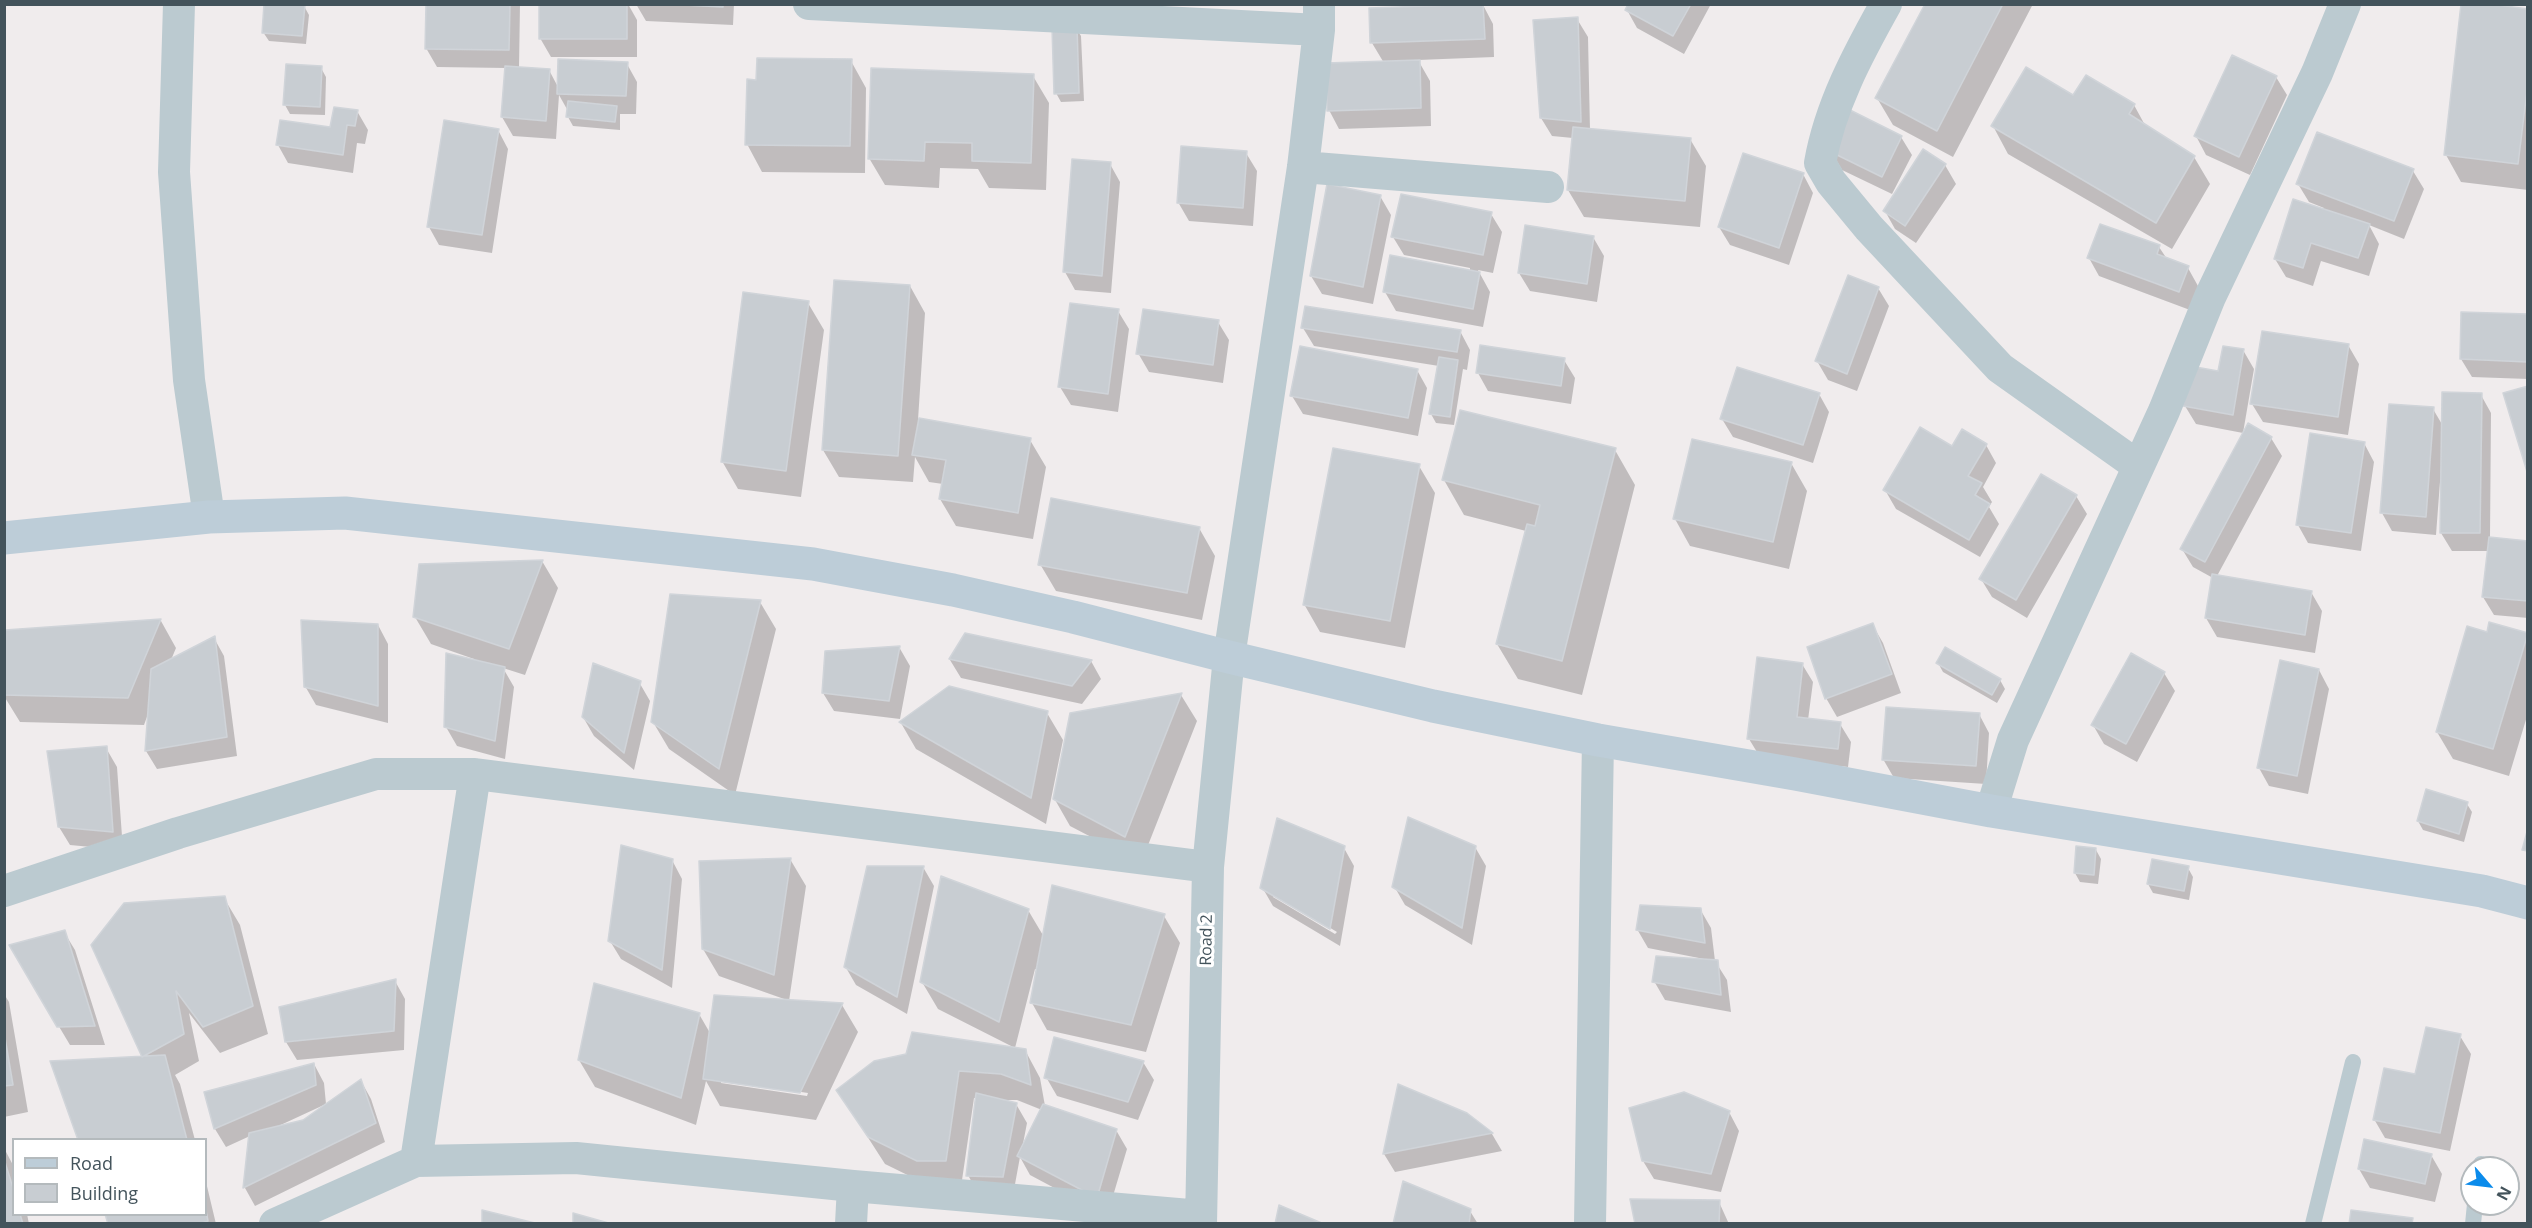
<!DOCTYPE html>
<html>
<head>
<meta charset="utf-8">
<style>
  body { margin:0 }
  #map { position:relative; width:2532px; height:1228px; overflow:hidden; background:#f0eced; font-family:"Open Sans",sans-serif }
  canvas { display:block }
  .frame { position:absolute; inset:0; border:6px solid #43535b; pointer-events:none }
  .legend { position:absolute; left:12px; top:1138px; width:195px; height:78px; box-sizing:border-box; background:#fff; border:2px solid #b4babd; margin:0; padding:8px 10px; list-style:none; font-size:18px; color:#43535b }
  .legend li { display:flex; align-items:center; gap:12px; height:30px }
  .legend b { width:30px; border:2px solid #b4babd }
  .north { position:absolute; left:2460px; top:1156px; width:60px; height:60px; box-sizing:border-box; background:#fff; border:2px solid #b4babd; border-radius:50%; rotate:118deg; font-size:16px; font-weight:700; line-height:24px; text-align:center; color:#43535b }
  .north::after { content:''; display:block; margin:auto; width:21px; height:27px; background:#0b8beb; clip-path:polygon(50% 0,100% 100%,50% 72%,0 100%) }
</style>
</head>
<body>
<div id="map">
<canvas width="2532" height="1228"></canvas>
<div class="frame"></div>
<ul class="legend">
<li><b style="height:8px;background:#bdcdd8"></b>Road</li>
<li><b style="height:16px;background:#c8cdd2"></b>Building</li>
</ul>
<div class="north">N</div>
</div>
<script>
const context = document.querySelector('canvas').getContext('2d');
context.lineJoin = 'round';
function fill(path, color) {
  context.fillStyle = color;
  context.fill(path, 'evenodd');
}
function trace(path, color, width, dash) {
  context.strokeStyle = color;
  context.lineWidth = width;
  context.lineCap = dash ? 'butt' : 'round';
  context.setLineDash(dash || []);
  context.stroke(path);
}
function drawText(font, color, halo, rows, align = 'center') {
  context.font = font + ' "Open Sans",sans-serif';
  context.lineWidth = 6;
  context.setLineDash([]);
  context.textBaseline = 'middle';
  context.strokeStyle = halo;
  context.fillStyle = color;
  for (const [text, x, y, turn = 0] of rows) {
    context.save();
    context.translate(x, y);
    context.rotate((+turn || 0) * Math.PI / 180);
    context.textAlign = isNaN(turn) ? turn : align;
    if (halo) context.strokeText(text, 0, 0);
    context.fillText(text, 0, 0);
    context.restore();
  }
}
const shadow = new Path2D(`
  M427 4H520L519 68 549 70 558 87 627 64 637 82 636 114H620V130L573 126 568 117V111L559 95 556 139 513 136 502 117 506 68 437 67 426 48Z
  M541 4H628L637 20V57H551L540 38Z
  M636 4H734L733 25 646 21Z
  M1629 4H1711L1684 54 1637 28 1627 10Z
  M1926 4H2033L1953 157 1893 125 1877 98Z
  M1483 5 1493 24 1494 57 1418 60 1430 81 1431 126 1339 129 1329 110 1384 63 1372 43Z
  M304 6 309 15 306 44 269 41 263 32Z
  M2528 10V190L2461 182 2446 155Z
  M1577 19 1588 37 1590 130 1690 139 1706 166 1700 227 1584 217 1568 190 1573 138 1552 136 1541 118Z
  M1076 28 1081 36 1084 101 1061 102 1056 93Z
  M851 61 866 88 865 173 762 172 747 144 757 81Z
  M321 68 326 77 325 115 290 114 285 105Z
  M1033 76 1049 103 1046 190 989 188 978 169 940 168 939 188 885 185 869 158Z
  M2276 77 2287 95 2250 175 2206 155 2196 136Z
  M2074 97 2134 105 2146 127 2194 157 2210 184 2172 249 2008 154 1993 126Z
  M357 111 368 130 365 144 357 143 353 173 288 163 278 145 332 129Z
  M498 130 508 149 492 253 439 245 429 227Z
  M2318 133 2413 171 2424 189 2404 239 2369 225 2379 244 2369 276 2321 261 2313 286 2286 277 2275 259 2324 208 2309 202 2298 184Z
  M1901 137 1912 155 1892 194 1842 170 1831 151Z
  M1246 153 1257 171 1253 226 1189 221 1178 202Z
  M1110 164 1120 182 1111 293 1075 290 1065 272Z
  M1945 165 1956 184 1916 243 1895 229 1885 211Z
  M1803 174 1813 193 1789 265 1730 245 1719 227Z
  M1380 196 1391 215 1373 304 1322 294 1311 276Z
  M1491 214 1502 232 1493 273 1478 270 1490 292 1483 327 1396 311 1385 292 1470 271V268L1404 255 1393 237Z
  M1593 237 1604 256 1597 302 1530 291 1519 273Z
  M2159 247 2167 259 2188 268 2198 286 2190 310 2099 276 2089 258Z
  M910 286 925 313 918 420 1030 440 1046 467 1033 539 956 526 940 499 943 484 929 482 915 457 913 482 839 477 823 450Z
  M1878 288 1889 306 1857 391 1828 380 1817 361Z
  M808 303 824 330 801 497 738 489 722 461Z
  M1118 311 1129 329 1118 412 1071 405 1060 387Z
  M2528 316V379L2472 377 2461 359Z
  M1218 322 1229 340 1223 383 1149 372 1138 353Z
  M1303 328 1460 331 1470 350 1467 370 1463 369 1454 425 1436 423 1431 414 1439 366 1314 346Z
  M2348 345 2359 364 2348 435 2263 422 2252 404Z
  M2243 350 2254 369 2243 433 2196 424 2185 406Z
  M1564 360 1575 378 1571 404 1488 391 1478 373Z
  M1417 370 1427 388 1418 436 1303 414 1292 396Z
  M1819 394 1829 412 1813 463 1733 437 1722 419Z
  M2481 395 2491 413 2490 538 2528 542V618L2494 615 2483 597 2488 551H2452L2441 533 2442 482H2440L2436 535 2392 531 2382 513 2433 409 2443 426Z
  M2271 438 2282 456 2217 576 2311 592 2322 611 2315 653 2217 637 2206 618 2213 578 2193 567 2182 549Z
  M2364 443 2374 462 2361 551 2308 543 2298 525Z
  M1986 445 1996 463 1983 487 1992 502 1989 507 1999 524 1980 557 1896 509 1885 490 1953 448Z
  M1615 450 1635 485 1582 695 1518 679 1497 644 1526 531 1464 515 1444 480Z
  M1791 463 1807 491 1789 569 1690 546 1675 519Z
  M1419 466 1435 493 1405 648 1320 632 1304 604Z
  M2076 496 2087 514 2027 618 1992 597 1981 579Z
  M1199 528 1215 556 1202 620 1056 591 1040 564Z
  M542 561 558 588 525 675 503 668 514 687 505 759 457 746 446 727 474 659 431 644 415 617Z
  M760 602 776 629 735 795 669 749 653 722Z
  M161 621 176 648 171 660 214 638 224 656 237 756 157 769 146 751 148 714 144 725 20 722 4 696 6 631Z
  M1872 624 1883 643 1901 693 1837 717 1826 698Z
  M378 625 388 644V723L316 705 305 686Z
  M2488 634H2528V713L2509 776 2453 759 2437 732Z
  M966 635 1091 661 1101 679 1082 704 961 678 950 660Z
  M899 647 910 666 900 719 834 711 823 693Z
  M1938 663 2000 680 2005 689 1997 703 1943 672Z
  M1802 664 1813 682 1808 720 1840 724 1851 742 1848 767 1760 757 1749 739Z
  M2319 670 2329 689 2308 794 2269 786 2259 768Z
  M2164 673 2175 691 2137 762 2104 744 2093 725Z
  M639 682 650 701 634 770 594 736 583 717Z
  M1181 695 1197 721 1141 863 1070 826 1054 798 1071 715Z
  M1047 713 1063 740 1046 824 916 749 901 723Z
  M1979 714 1989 733 1986 784 1894 778 1883 759Z
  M106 748 117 767 123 850 70 845 59 827Z
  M2467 804 2472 812 2464 842 2423 830 2418 821Z
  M1475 847 1486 866 1472 945 1405 905 1394 886Z
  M1344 848 1354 866 1340 946 1273 906 1262 887ZM1273 893 1337 932 1335 934 1273 897Z
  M2096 850 2101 859 2098 884 2080 882 2075 873Z
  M790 859 806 886 789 1001 842 1005 858 1032 816 1120 720 1106 706 1081 696 1125 595 1087 579 1060 699 1014 710 1033 787 1000 719 976 703 949ZM721 1080 808 1093 807 1096 721 1083Z
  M672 860 682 879 672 988 621 959 610 941Z
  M923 867 934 886 907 1014 856 985 845 966Z
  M2188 868 2193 877 2189 900 2153 893 2148 884Z
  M224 898 240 925 268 1034 220 1053 189 1013 199 1061 175 1075 180 1084 195 1140H80L145 1058 93 945Z
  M1700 909 1711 928 1715 961 1727 980 1731 1012 1665 1000 1654 981 1704 959 1648 948 1637 929Z
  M1028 910 1044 937 1164 916 1180 943 1146 1052 1047 1030 1032 1003 1038 970 1035 969 1015 1048 938 1009 922 982Z
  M64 932 75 950 105 1045H70L11 946Z
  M395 981 405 999 404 1050 297 1060 286 1042 281 1008Z
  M4 994 9 1002 28 1112 4 1117Z
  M2460 1036 2471 1054 2450 1151 2385 1138 2374 1119Z
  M1025 1050 1040 1078 1045 1106 1116 1130 1127 1149 1107 1216 1030 1175 1020 1157 1013 1195 978 1194 968 1175 977 1098H974L961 1187 934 1188 885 1164 838 1091ZM1004 1100H1017L1042 1110 1022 1149 1027 1123 1016 1104Z
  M1143 1062 1154 1080 1138 1120 1057 1096 1046 1077Z
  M314 1064 324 1083 326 1104 272 1129 304 1121 361 1081 371 1099 385 1142 255 1206 245 1188 250 1136 226 1147 215 1129 206 1093Z
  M1399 1087 1466 1114 1492 1134 1502 1151 1395 1172 1384 1154Z
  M1729 1112 1739 1131 1721 1192 1654 1179 1643 1161Z
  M4 1148 14 1167V1214H27L29 1224H4Z
  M2431 1155 2442 1174 2435 1202 2370 1188 2359 1169Z
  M206 1182 216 1224H110L206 1214Z
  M1719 1202 1729 1224H1637Z
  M1470 1211 1478 1224H1395Z`);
const building = new Path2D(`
  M264 4 305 5 302 36 262 33Z
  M426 4H510L509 50 425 49Z
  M539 4H627V39H539Z
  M665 4H723V7Z
  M1483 4 1485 39 1370 43 1369 8Z
  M1628 4H1691L1673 36 1625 10Z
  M1925 4H2003L1937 131 1875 98Z
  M2461 4H2491L2528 9V83L2518 164 2444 155Z
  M1578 17 1581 122 1540 118 1533 20Z
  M1077 26 1079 93 1054 94 1052 28Z
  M2232 55 2277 76 2239 157 2194 136Z
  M757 58 852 59 850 146 745 145 747 79 756 80Z
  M558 59 628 62 626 96 557 94Z
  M1420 60 1421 108 1327 111 1326 63Z
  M286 64 322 66 320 107 283 105Z
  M505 66 550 69 546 121 501 117Z
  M2026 67 2073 95 2086 75 2135 104 2129 114 2195 156 2156 223 1991 126Z
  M871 68 1034 74 1031 163 972 161V143L925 142 924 161 868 159Z
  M568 101 617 106 615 122 566 117Z
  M334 107 358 110 355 126 347 125 343 155 276 145 280 120 330 127Z
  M1850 110 1902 136 1882 177 1829 151Z
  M444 120 499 129 482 235 427 227Z
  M1573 127 1691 138 1685 201 1567 190Z
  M2317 132 2414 169 2394 221 2296 184Z
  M1181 146 1247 151 1243 208 1177 203Z
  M1923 149 1946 164 1905 226 1883 211Z
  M1743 153 1804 173 1779 248 1718 227Z
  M1072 159 1111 162 1102 276 1063 272Z
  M1327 184 1381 195 1363 287 1310 276Z
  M1401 194 1492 212 1483 255 1391 237Z
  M2293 199 2370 224 2358 258 2311 243 2303 268 2274 259Z
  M2100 224 2160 245 2157 254 2189 266 2179 292 2087 258Z
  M1525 225 1594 236 1587 284 1518 273Z
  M1390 255 1480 272 1473 309 1383 292Z
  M1848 275 1879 287 1847 374 1815 361Z
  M834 280 910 285 898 456 822 450Z
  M743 292 809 301 786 471 721 462Z
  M1070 303 1119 309 1108 394 1058 387Z
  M1305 306 1461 330 1457 352 1301 328Z
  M1143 309 1219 320 1213 365 1136 354Z
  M2461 312 2528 314V362L2460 359Z
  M2262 331 2349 344 2338 417 2250 404Z
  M1480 345 1565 358 1561 386 1476 373Z
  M1300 346 1418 369 1408 418 1290 396Z
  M2223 346 2244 349 2233 415 2183 406 2190 366 2218 371Z
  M1439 357 1458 360 1450 417 1429 414Z
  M1737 367 1820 393 1803 445 1720 419Z
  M2528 386V475L2503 393Z
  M2442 392 2482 393 2480 533H2440Z
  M2389 404 2434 407 2426 517 2380 513Z
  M1460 410 1616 448 1562 661 1496 644 1527 524 1535 526 1540 505 1442 480Z
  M919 418 1031 438 1018 513 939 499 946 460 912 455Z
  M2248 423 2272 437 2205 562 2180 549Z
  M1920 427 1952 446 1962 429 1987 444 1968 476 1982 483 1975 495 1990 504 1969 540 1883 490Z
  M2310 433 2365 442 2351 533 2296 525Z
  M1692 439 1792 462 1773 542 1673 519Z
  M1333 448 1420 464 1390 621 1303 605Z
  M2041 474 2077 495 2016 600 1979 579Z
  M1051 498 1200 527 1187 593 1038 565Z
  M2489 537 2528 541V601L2482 597Z
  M543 560 509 649 413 617 419 564Z
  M2212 574 2312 591 2305 635 2205 618Z
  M670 594 761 600 719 769 651 722Z
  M161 619 128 698 4 695 5 630Z
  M301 620 378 624V706L304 687Z
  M2489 622 2528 633 2493 749 2436 732 2467 626 2487 632Z
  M1873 623 1892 674 1825 699 1807 647Z
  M965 633 1092 660 1072 686 949 659Z
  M215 636 227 737 145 751 151 669Z
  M900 646 889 701 822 693 825 651Z
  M1945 647 2001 679 1992 695 1936 663Z
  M446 653 505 667 495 741 444 727Z
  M2131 653 2165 672 2126 744 2091 725Z
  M1757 657 1803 663 1797 717 1841 722 1838 749 1747 739Z
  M2280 660 2319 669 2297 776 2257 768Z
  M593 663 641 681 624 753 582 717Z
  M949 686 1048 711 1031 798 899 722Z
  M1182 693 1125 837 1053 799 1070 713Z
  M1886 707 1980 713 1976 766 1882 760Z
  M107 746 113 832 58 827 47 751Z
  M2426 789 2468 802 2459 834 2417 821Z
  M1408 817 1476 846 1462 928 1392 887Z
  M1277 818 1345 846 1330 929 1260 888Z
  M2528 828V851L2522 850Z
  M621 845 673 859 662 970 608 941Z
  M2076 846 2096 848 2094 875 2074 873Z
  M791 858 774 975 702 949 699 861Z
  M2152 859 2189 866 2184 891 2147 884Z
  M867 866H924L897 997 844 967Z
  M941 876 1029 909 999 1022 920 982Z
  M1052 885 1165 914 1131 1025 1030 1003Z
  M225 896 253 1006 203 1027 176 991 184 1034 142 1057 91 945 124 903Z
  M1640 905 1701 908 1705 943 1636 930Z
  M65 930 95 1026 57 1027 9 945Z
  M1656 956 1718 960 1721 995 1652 982Z
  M396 979 394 1031 285 1042 279 1007Z
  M594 983 700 1013 681 1098 578 1060Z
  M714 995 843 1003 800 1093 703 1079Z
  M2426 1027 2461 1034 2440 1133 2373 1120 2384 1068 2415 1074Z
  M4 1032 13 1085 4 1086Z
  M912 1032 1026 1049 1031 1085 1001 1074 959 1071 946 1161H917L868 1137 836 1090 874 1061 906 1054Z
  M1054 1037 1144 1061 1128 1102 1044 1078Z
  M165 1055 187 1140H78L50 1061Z
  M314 1063 316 1085 214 1129 204 1092Z
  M361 1079 376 1123 243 1188 249 1133 303 1120Z
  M1398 1084 1467 1113 1493 1133 1383 1154Z
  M1684 1092 1730 1111 1711 1174 1642 1161 1629 1108Z
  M976 1093 1017 1103 1003 1177 966 1176Z
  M1043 1104 1117 1129 1097 1198 1017 1156Z
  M2364 1139 2432 1154 2425 1184 2358 1169Z
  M4 1159 14 1191V1214H20L23 1224H4Z
  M1403 1181 1471 1209 1469 1224H1393Z
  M1630 1199 1720 1200 1719 1224H1635Z
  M1279 1205 1324 1224H1275Z
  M482 1210 539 1224H482Z
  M2351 1210 2413 1218 2412 1224H2349Z
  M206 1211 208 1221 199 1224H108L105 1214H206Z
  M573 1213 612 1224H573Z`);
const lane = new Path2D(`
  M2481 1168V1164
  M2313 1224 2353 1062
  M2473 1224 2475 1204`);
const street = new Path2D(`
  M179 4 174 172 189 380 209 517
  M809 4 1319 30
  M1886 4C1858 54 1830 106 1820 163L1831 182 1869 228 2000 368 2138 466
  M1303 167 1548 187
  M1991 811 2013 740 2164 411 2210 297 2317 73 2345 4
  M4 891 178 833 376 774H475L1208 867
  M416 1161 475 774
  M275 1224 416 1161 576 1158 853 1186 1201 1216
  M851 1224 853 1186
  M1201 1224 1208 867 1229 657 1303 167 1319 30V4
  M1590 1224 1598 740`);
const secondary = new Path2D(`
  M4 538 209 517 345 513 813 564 953 590 1073 617 1229 657 1433 706 1598 740 1795 774 1991 811 2482 891 2528 903`);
const streetNames = [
  ["Road 2",1207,940,-89]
];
fill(shadow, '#0003');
fill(building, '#c8cdd2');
trace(building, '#d0d4d9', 1.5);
trace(lane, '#bbcad0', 16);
trace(street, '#bbcad0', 32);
trace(secondary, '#bdcdd8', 33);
drawText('16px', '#43535b', '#fff', streetNames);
</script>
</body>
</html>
